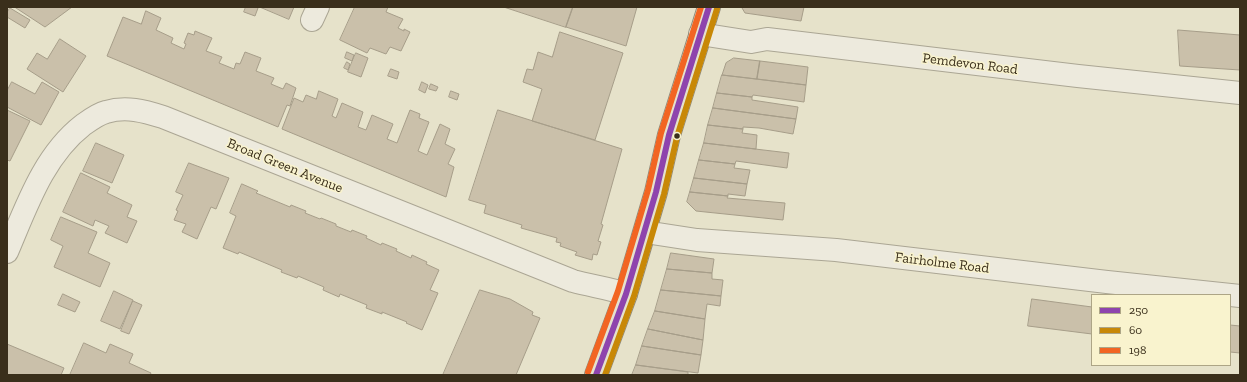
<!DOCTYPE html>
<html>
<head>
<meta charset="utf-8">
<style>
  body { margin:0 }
  #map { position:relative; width:1247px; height:382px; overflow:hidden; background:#e6e2ca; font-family:"Zilla Slab",serif }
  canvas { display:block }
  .frame { position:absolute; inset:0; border:8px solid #3a2f1b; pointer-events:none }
  .legend { position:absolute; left:1091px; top:294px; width:140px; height:72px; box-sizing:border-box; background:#f9f3ce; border:1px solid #ada586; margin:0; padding:5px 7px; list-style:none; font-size:12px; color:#3a2f1b }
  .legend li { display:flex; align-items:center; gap:8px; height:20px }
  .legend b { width:20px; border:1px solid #ada586 }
</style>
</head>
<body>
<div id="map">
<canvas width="1247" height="382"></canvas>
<div class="frame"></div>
<ul class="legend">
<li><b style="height:5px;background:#8e44ad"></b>250</li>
<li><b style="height:5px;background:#c88807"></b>60</li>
<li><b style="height:5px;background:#f26522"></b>198</li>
</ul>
</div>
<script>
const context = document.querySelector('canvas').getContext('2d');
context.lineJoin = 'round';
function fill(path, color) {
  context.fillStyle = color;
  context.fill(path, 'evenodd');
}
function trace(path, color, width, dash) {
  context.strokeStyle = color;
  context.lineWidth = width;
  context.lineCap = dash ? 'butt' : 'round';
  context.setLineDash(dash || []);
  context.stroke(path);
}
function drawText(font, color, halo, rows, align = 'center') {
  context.font = font + ' "Zilla Slab",serif';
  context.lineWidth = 3;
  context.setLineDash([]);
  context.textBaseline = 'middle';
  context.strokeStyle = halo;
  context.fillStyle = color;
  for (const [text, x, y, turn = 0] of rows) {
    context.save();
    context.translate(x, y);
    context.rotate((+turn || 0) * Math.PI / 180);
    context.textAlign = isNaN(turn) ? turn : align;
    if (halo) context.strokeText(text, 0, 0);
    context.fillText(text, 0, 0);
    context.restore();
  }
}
const building = new Path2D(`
  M17 7H72L45 27 16 8Z
  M246 7H255L258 8 255 16 244 12Z
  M260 7H294L289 19Z
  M355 7H388L386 12 403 19 398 28 404 31V29L410 32 401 51 390 47 386 54 370 48 367 53 340 40Z
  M504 7H573L566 27Z
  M573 7H637L626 46 566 27Z
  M742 7H804L801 21 745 13 742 8Z
  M10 8 30 20 25 28 7 17V13Z
  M146 11 161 18 156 30 173 38 171 43 184 49 186 44 184 43 188 33 194 35 195 31 212 38 206 51 222 57 219 63 234 69 236 63 240 64 245 52 261 58 256 71 274 78 271 84 283 89 286 83 296 88 290 106 287 105 278 127 107 56 123 17 141 24Z
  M1178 30 1240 35V70L1180 66Z
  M560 32 623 53 595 140 532 121 542 89 523 82 527 69 533 70 538 52 552 57Z
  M60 39 86 56 63 92 27 69 37 53 47 59Z
  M347 52 354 55 352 61 345 58Z
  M356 53 368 58 361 77 348 72Z
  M734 58 760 61 757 79 722 75 726 63Z
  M760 61 808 67 806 85 757 79Z
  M347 62 350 64 348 70 344 68Z
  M391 69 399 72 397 79 388 76Z
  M722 75 806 85 804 102 753 95 752 97 717 93Z
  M12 82 35 94 42 82 59 92 41 125 7 107V91Z
  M422 82 428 85 425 93 419 90Z
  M431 84 438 87 436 91 429 89Z
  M319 91 338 99 332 116 336 118 342 103 363 112 358 127 366 130 372 115 393 124 387 139 397 143 410 110 420 114 419 118 429 122 418 151 427 155 440 124 450 129 445 144 455 149 448 164 454 167 446 197 282 129 294 98 303 102 306 95 316 99Z
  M451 91 459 94 457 100 449 97Z
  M717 93 752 97V100L798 107 796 119 713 108Z
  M713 108 796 119 793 134 759 128 743 127V129L708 125Z
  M7 110 30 121 10 161 7 160Z
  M498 110 622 149 601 224 603 225 598 241 601 242 597 255 593 254 592 260 575 255 577 252 560 246 561 243 556 242 557 238 521 228 522 225 484 213 486 205 469 200Z
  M708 125 743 129 742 133 757 135 756 149 704 143Z
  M96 143 124 155 112 183 83 171Z
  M704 143 789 153 787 168 736 161 735 164 699 160Z
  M699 160 735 164 734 168 750 170 747 184 694 178Z
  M189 163 229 178 216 209 211 207 197 239 182 232 186 224 174 220 178 211 176 210 183 195 176 192Z
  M81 173 110 187 107 193 132 205 127 217 137 221 127 243 105 233 109 226 95 220 93 226 63 212Z
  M694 178 747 184 745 196 728 194V196L690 192Z
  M242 184 258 191 256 193 290 207 291 205 306 211 305 213 320 219 321 218 336 224V226L351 232 352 230 367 236 366 238 381 245 382 243 397 249 396 251 411 258 412 255 427 262 426 264 439 270 430 290 438 293 422 330 406 323 407 322 382 312V314L366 308 367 305 340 294 339 297 323 290 324 287 298 276 297 278 281 272 282 270 239 252 238 254 223 248 236 216 230 213Z
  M690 192 728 196 727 198 785 203 783 220 696 211 687 202Z
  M61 217 97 232 88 253 110 263 100 287 54 267 63 246 51 240Z
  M671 253 714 259 712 273 667 269Z
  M667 269 712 273V279L723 280 721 296 661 290Z
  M480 290 510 299 533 312 532 315 540 318 516 375H443Z
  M661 290 721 296 720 306 707 304 705 319 655 311Z
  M114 291 133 300 120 329 101 321Z
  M63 294 80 302 75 312 58 305Z
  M1032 299 1092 307V334L1028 326Z
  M133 301 142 305 129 334 121 331Z
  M655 311 705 319 703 340 648 329Z
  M1230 325 1240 326V353L1230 352Z
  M648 329 703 340 701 355 642 346Z
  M84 343 106 353 110 344 133 354 129 363 151 373 150 375H70Z
  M7 344 64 368 61 375H7Z
  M642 346 701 355 698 373 636 365Z
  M636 365 688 372V375H632Z`);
const street = new Path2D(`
  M312 20 318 7
  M700 34 751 42 767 39 1078 76 1240 93
  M645 232 697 240 836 250 1107 282 1240 296
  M7 252C26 208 43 156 83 125 90 120 98 114 106 112 126 106 144 111 163 117L573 281C591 286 609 288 626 294`);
const primary = new Path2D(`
  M596 375 626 294 656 192 669 135 709 7`);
const bus1 = new Path2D(`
  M596 375 626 294 656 192 669 135 709 7`);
const bus2 = new Path2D(`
  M605 375 634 296 664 194 677 137 717 9`);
const bus3 = new Path2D(`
  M588 372 618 291 648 190 661 133 701 7`);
const markers = [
  [677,136,3.5,"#3a2f1b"]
];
const streetNames = [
  ["Pemdevon Road",970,64,7],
  ["Broad Green Avenue",285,166,22],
  ["Fairholme Road",942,263,7]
];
fill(building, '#cac0aa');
trace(building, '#a69d89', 1);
trace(street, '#aba694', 24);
trace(primary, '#908b7a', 24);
trace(street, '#edeadd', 22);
trace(primary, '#e5e2cd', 22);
trace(bus1, '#8e44ad', 6);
trace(bus2, '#c88807', 6);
trace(bus3, '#f26522', 6);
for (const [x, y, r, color] of markers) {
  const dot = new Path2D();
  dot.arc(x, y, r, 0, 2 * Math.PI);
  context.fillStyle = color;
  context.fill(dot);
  trace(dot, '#f9f3ce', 1.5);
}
drawText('14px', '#3a2f1b', '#f9f3ce', streetNames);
</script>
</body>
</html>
